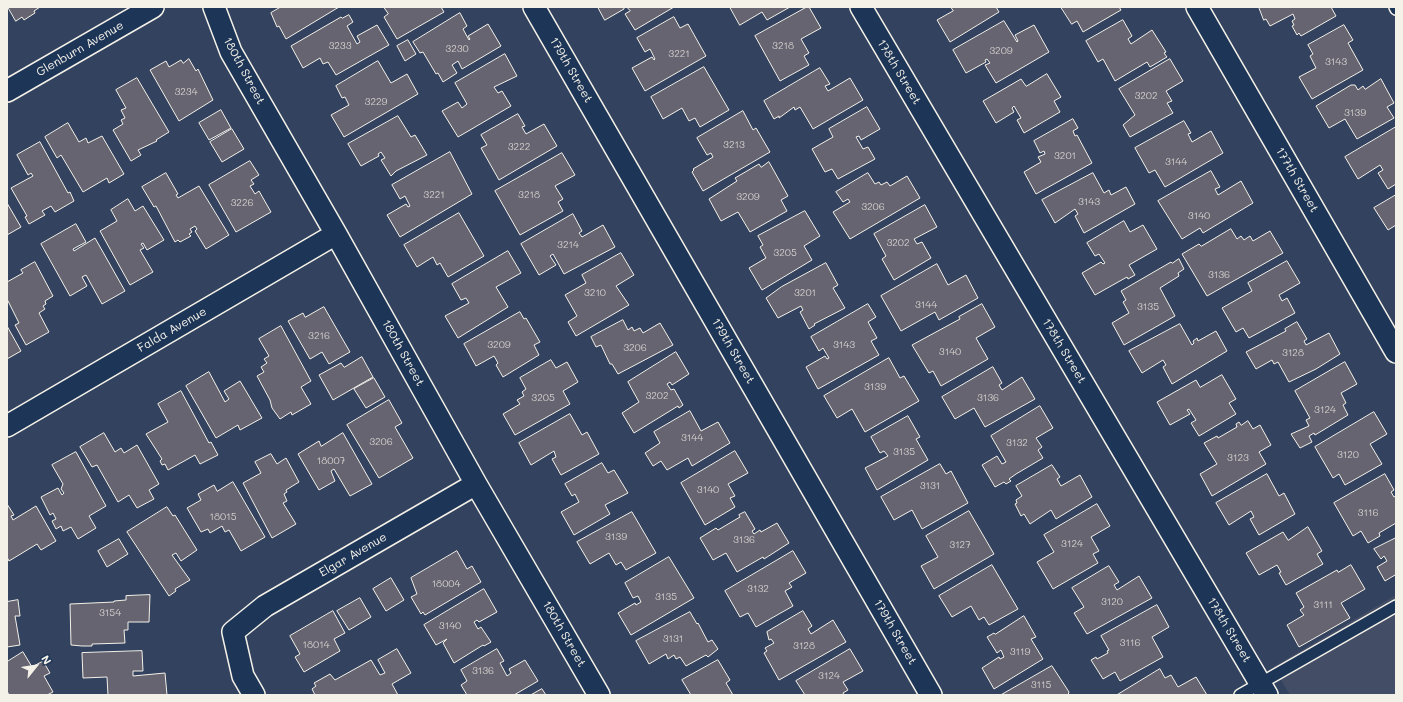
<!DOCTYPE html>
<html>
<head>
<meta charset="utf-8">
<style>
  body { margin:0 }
  #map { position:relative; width:1403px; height:702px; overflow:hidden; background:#33435f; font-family:Mali,sans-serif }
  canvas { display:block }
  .frame { position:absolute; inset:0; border:8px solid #f4f1e8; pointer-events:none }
  .north { position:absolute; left:16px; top:646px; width:40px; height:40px; -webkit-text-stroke:3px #1d3557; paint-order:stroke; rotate:60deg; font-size:11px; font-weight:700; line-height:16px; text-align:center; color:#f4f1e8 }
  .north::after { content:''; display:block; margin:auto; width:14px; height:18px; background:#f4f1e8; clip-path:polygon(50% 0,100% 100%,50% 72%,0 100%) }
</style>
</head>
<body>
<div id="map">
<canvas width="1403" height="702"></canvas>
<div class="frame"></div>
<div class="north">N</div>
</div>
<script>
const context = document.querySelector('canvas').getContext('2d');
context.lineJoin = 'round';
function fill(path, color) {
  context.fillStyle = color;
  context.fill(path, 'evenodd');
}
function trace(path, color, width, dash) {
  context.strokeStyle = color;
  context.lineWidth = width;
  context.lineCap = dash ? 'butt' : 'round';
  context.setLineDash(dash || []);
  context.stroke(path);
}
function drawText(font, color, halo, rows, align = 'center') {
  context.font = font + ' Mali,sans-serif';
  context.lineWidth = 3;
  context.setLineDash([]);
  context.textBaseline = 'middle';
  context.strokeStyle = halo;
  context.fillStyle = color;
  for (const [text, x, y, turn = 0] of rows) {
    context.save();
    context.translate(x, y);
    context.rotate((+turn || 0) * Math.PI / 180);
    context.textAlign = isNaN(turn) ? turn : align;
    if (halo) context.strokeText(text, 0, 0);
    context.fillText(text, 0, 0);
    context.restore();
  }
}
const built = new Path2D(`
  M1396 595V695H1290L1273 667Z`);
const building = new Path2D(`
  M8 7H40L34 11 35 13 24 20 22 17 16 21Z
  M281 7H339L286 39 279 26 277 27 271 13Z
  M384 7H441L444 12 397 39 384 17 388 14Z
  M598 7H624V9L605 20Z
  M627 7H674L635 30 625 14 630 11Z
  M730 7H790L767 20 762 12 740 25Z
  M807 7H809L821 28 801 39 809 53 804 56 809 65 780 81 755 36Z
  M951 7H996L999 12 950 42 937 20 953 11Z
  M1061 7H1119L1121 10 1083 32 1077 21 1072 24Z
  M1259 7H1331L1336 16 1301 36 1299 33 1297 35 1292 26 1294 25 1292 21 1295 19 1293 14 1270 26 1266 19 1264 20Z
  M460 13 467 26 463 29 469 40 470 39 468 36 488 24 501 46 462 69 458 61 452 65 457 73 443 82 438 73 436 74 423 52 420 53 413 42Z
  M349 15 353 22 347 26 357 44 360 42 357 36 377 25 389 45 336 75 328 62 323 64 320 58 303 68 291 46 341 17 342 18Z
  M674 17 680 28 688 24 706 56 645 91 632 68 652 57 654 60 655 59 650 49 645 52 637 38Z
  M1123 20 1132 36 1128 39 1131 44 1152 30 1166 52 1164 53 1167 57 1150 67 1147 62 1115 81 1103 59 1098 62 1086 41Z
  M1004 21 1017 42 1018 41 1015 35 1034 25 1049 52 996 83 985 65 990 63 987 59 985 60 986 62 966 73 953 50Z
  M1344 25 1353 40 1348 43 1363 70 1312 99 1299 77 1316 68 1310 56 1313 54 1308 45Z
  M408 40 416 54 405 61 397 46Z
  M505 54 517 76 494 87 498 93 502 91 511 106 458 137 442 111 458 102 462 108 467 104 455 83Z
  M189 59 196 71 198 69 213 100 179 121 150 70 166 61 169 67 181 60 183 63Z
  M1170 59 1183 81 1166 91 1172 101 1167 103 1173 113 1130 137 1123 125 1135 115 1119 89Z
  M378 61 391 83 407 74 418 94 344 137 331 115 349 105 345 97 342 98 336 86Z
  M704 67 729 110 700 127 695 118 689 121 682 108 663 119 651 97Z
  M820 68 830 84 825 86 828 91 850 78 863 100 813 129 800 107 795 110 794 107 779 118V116L774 119 764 101Z
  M1047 74 1061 97 1054 101 1060 112 1024 133 1017 120 1021 118 1014 106 1012 108 1014 112 996 123 983 101 1021 79 1026 86Z
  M137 78 169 132 156 140 157 141 138 150 141 155 131 161 113 130 123 124 121 120 125 118 121 110 126 108 116 90Z
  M1381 79 1394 103 1387 107 1394 118 1357 139 1345 119 1329 128 1316 106 1351 85H1355L1358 90 1363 86 1365 89Z
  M867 107 880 129 861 140 859 136 856 137 863 149 868 147 875 159 838 179 832 169 825 172 812 149 833 137 829 129Z
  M221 110 231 128 209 140 199 123Z
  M743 111 753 130 756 128 770 152 703 191 692 172 694 170 693 169 713 157 711 153 707 155 697 138Z
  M518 114 525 126 522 127 526 134 544 124 557 146 499 180 481 148 487 145 481 135Z
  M398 116 411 137 415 135 427 155 396 171 391 176 381 160 385 158 381 152 378 154 379 156 361 166 348 144Z
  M1073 119 1078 128 1073 131 1075 136 1077 135 1092 163 1036 194 1024 172 1041 162 1038 157 1045 154 1044 151 1040 153 1034 141Z
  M1184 121 1191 133 1188 134 1192 142 1211 131 1223 153 1165 187 1155 170 1149 173 1135 148Z
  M68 123 79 142 86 138 88 143 102 136 124 174 109 183 107 178 83 192 61 155 57 158 45 137Z
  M1396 127V184L1388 189 1378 173 1383 170 1380 165 1358 179 1345 157Z
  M232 129 244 149 222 162 210 142Z
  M40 142 68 193 70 192 74 201 55 212 51 206 42 211 45 215 29 224 25 217 27 216 11 188 33 176 31 173 28 175 17 155Z
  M450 152 472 194 400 237 387 215 406 204 408 207 410 206 405 196 400 199 392 185Z
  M562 153 575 175 555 186 563 199 558 202 563 211 520 235 495 191Z
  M250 161 259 175 251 180 254 184 250 186 255 194 259 191 271 212 236 232 209 185Z
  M769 162 788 196 781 200 787 211 750 232 738 212 721 221 709 199 737 181 735 178 759 164 761 167Z
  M1211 171 1220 187 1215 189 1218 195 1241 181 1253 203 1203 233 1200 228 1182 239 1158 201Z
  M166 173 178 194 176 195 178 198 199 186 229 235 206 249 195 231 197 229 195 226 190 229 192 232 189 234 191 236 180 242 178 240 175 242 156 206 154 207 142 187Z
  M868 173 875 184 879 182 881 185 887 182 890 186 907 176 920 198 850 239 833 212 850 202 848 199 843 202 836 192Z
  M1093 173 1104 193 1109 190 1111 195 1126 187 1135 204 1084 233 1075 216 1078 214 1075 209 1055 223 1042 200Z
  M1396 195V225L1388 230 1374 208Z
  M128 199 135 211 143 206 164 240 147 250 143 243 141 244 144 248 140 250 153 272 130 285 100 231 117 221 111 210Z
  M7 203 21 227 7 235Z
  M925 205 937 227 914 239 917 244 922 242 931 258 894 280 882 259 886 256 874 234Z
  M805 211 820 236 804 246 812 260 762 290 749 268 766 258 760 247 763 245 758 236Z
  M459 213 484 256 448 277 440 263 437 265 433 257 417 267 404 245Z
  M573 214 582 231 579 233 582 237 603 225 615 247 564 274 553 254 550 256 556 265 539 275 521 244Z
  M1124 221 1130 232 1143 225 1157 249 1129 265 1135 275 1128 279 1127 277 1095 295 1082 273 1101 262 1103 264 1105 263 1099 254 1095 256 1087 243Z
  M76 224 86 242 73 249 74 251 95 238 125 291 102 304 86 275 82 277 87 286 70 296 41 244Z
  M1231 229 1237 239 1241 236 1244 240 1250 236 1253 241 1270 231 1283 253 1207 296 1182 254 1199 244 1201 246Z
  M508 251 521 273 496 287 508 307 458 338 445 316 469 303 466 298 461 300 452 284Z
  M621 253 634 275 616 286 629 305 576 336 568 322 577 316 565 295 586 283 582 275Z
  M1179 259 1184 269 1178 273 1179 276 1160 288 1175 316 1124 345 1112 323 1129 313 1123 302 1126 300 1121 291 1171 262 1172 263Z
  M1287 261 1300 283 1279 295 1282 301 1287 298 1295 313 1249 338 1243 328 1236 332 1222 308 1252 291 1248 283Z
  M35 262 53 296 45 301 46 304 43 306 45 309 39 313 49 332 26 345 15 325 19 323 7 299V282L23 273 21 270Z
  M826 263 838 285 833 288 845 308 814 324 815 325 809 329 800 312 803 310 801 306 778 318 766 298 781 287Z
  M937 264 948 285 966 275 978 298 939 320 935 312 901 331 881 296Z
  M868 304 876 317 868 322 877 338 871 341 879 355 818 389 806 367 825 356 827 359 829 358 823 348 819 351 811 337Z
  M982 304 995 327 976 338 988 359 941 386 933 371 929 373 912 345 960 319 959 317Z
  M324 307 350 352 329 364 322 352 310 359 288 321 303 313 305 317Z
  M520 312 524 319 526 318 540 342 534 345 539 355 503 377 496 365 498 363 494 356 476 366 464 344Z
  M623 320 628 330 632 327 634 331 640 328 643 333 660 323 673 345 618 374 612 364H610L601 345 596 347 591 337Z
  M1297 322 1307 339 1304 341 1306 345 1329 333 1340 354 1316 369 1289 382 1278 362 1274 364 1272 360 1256 369 1246 352 1286 331 1285 329Z
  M1180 324 1192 345 1194 343 1193 341 1197 338 1198 341 1216 331 1227 351 1172 384 1163 367 1166 365 1163 360 1142 373 1129 351Z
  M7 326 21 351 7 359Z
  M281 326 311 381 301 387 311 404 292 415 291 412 280 419 272 408 270 400 257 376 264 372 261 367 267 363 264 359 269 356 259 339Z
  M676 352 689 374 672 385 670 382 667 384 671 390 674 389 683 405 679 408 678 406 634 433 622 413 639 402 628 382Z
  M362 357 373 377 333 400 319 375 341 363 344 367Z
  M889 358 900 378 904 376 919 401 865 432 852 409 837 418 824 396Z
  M551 360 556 368 567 362 578 382 563 391 570 404 515 435 503 414 520 404 517 400 524 396 522 392 526 389 520 378Z
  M1345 362 1357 384 1341 393 1346 403 1343 405 1348 415 1315 435 1314 433 1309 436 1312 442 1300 448 1291 434 1309 426 1306 420 1310 418 1295 391Z
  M993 367 1002 383 999 385 1002 390 1022 377 1035 399 985 427 974 408 955 419 942 397Z
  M209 372 225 402 229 399 224 391 240 381 262 418 240 430 238 425 216 438 186 386Z
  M1222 375 1236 399 1229 403 1236 414 1199 436 1191 423 1196 420 1189 409 1187 410 1190 414 1170 425 1157 402 1196 380 1200 387Z
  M374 378 385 397 366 408 354 389Z
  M181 391 209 443 211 442 218 455 200 464 195 455 168 470 165 464 162 465 160 461 162 459 146 434 168 422 158 404Z
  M389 400 402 423 395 427 413 458 379 478 347 425Z
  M1040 406 1053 428 1036 438 1042 447 1038 450 1043 458 1016 474 1009 479 1011 481 1006 484 1004 482 995 487 982 465 997 456 1002 464 1006 462 991 436Z
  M690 411 701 431 718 422 730 443 692 466 688 458 667 470 661 461 653 466 645 453 660 443 654 432Z
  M1374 412 1387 434 1370 444 1382 464 1345 485 1339 474 1333 478 1315 447Z
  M570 414 582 435 587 432 599 454 561 475 552 459 556 457 554 451 531 465 519 443Z
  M908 416 920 437 916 439 928 460 877 490 865 468 888 456 884 451 880 453 871 437Z
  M1248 421 1253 429 1260 425 1271 445 1259 452 1266 464 1212 496 1200 474 1217 464 1204 443 1217 436 1218 438 1237 427 1236 424 1239 422 1241 425Z
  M104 433 115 452 121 448 124 453 137 445 159 484 149 490 154 499 137 508 129 495 118 502 97 465 92 467 80 447Z
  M343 433 372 484 350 496 334 469 331 471 335 481 319 490 298 454 319 441 321 446Z
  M735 451 748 473 728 484 735 496 730 498 735 507 705 525 681 483Z
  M76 452 106 506 89 516 96 528 78 539 71 527 63 531 61 526 56 529 52 521 56 519 53 513 50 515 41 497 58 488 62 495 64 493 61 489 63 484 52 465Z
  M271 454 277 464 286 458 299 482 286 490 287 492 284 494 287 501 283 503 296 524 272 538 243 483 261 473 255 462Z
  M602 463 608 473 614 470 628 493 605 505 610 514 574 535 561 512 579 502 575 494 572 496 565 484Z
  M940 464 946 474 951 471 968 503 922 529 912 510 894 520 881 497Z
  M1052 465 1060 477 1057 479 1061 486 1080 475 1092 497 1056 519 1051 510 1030 524 1024 514 1021 516 1015 504 1017 503 1016 500 1022 496 1016 486Z
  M1267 474 1279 496 1284 493 1295 514 1259 535 1250 519 1254 517 1251 511 1229 525 1216 503Z
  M1385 474 1394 490 1391 492 1394 497 1396 496V523L1379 533 1380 536 1368 543 1361 531 1353 536 1334 503Z
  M233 482 265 537 241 551 229 530 225 532 222 526 210 533 208 529 201 532 187 508 201 500 198 494 214 485 217 491Z
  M7 504 14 515 11 516 13 520 36 506 56 541 41 550 37 544 9 561 7 557Z
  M1097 504 1110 526 1091 537 1099 551 1093 554 1098 563 1053 589 1037 562 1054 552 1044 535Z
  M167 507 173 516 175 515 197 550 181 561 176 553 172 555 190 580 175 589 176 591 169 596 127 532Z
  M969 511 994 554 934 589 921 566 938 557 926 536Z
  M632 512 656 553 626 570 621 562 616 565 609 553 590 564 577 542Z
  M745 512 755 529 752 531 754 534 760 530 761 532 777 523 789 543 764 559 763 557 737 572 726 553 713 560 700 538 716 528 718 530 740 517 739 515Z
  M1308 527 1322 551 1317 554 1323 564 1286 585 1279 573 1281 572 1277 565 1259 575 1246 553 1283 532 1288 540Z
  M1396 538V576L1395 575 1385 581 1377 567 1387 561 1384 556 1381 559 1374 549Z
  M119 539 128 554 107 567 98 551Z
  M457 551 467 569 472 566 481 582 425 615 423 612 421 614 411 597 417 594 411 578Z
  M793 551 806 573 789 583 792 587 785 591 793 606 756 627 748 613 740 617 725 591Z
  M669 557 694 598 631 635 618 613 635 603 636 605 641 602 638 596 633 598 625 583Z
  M992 565 1018 609 989 625 984 617 979 620 971 606 952 617 939 596Z
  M1351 565 1365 589 1341 603 1350 618 1299 647 1287 625 1304 615 1300 610 1304 607 1296 593 1337 570 1338 572Z
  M1109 566 1119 582 1114 585 1117 590 1139 576 1152 598 1087 634 1074 613 1084 607 1072 588Z
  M391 578 404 600 386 611 373 589Z
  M484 589 497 612 479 622 477 620 474 622 478 629 481 627 491 642 484 646 483 645 454 663 443 643 447 639 436 645 424 625Z
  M150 595 149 622H128V630H124L125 643 92 644V646H82L71 645 70 604 114 602V601L126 600V596Z
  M360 598 371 617 349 630 337 611Z
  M18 600 20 616H15L20 645 7 647V602Z
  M1157 605 1169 627 1152 637 1163 657 1120 681 1115 672 1103 679 1091 660 1096 657 1097 659 1108 653 1107 651 1109 650 1101 636Z
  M333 611 345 633 334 639 340 651 304 672 295 657 300 654 290 636Z
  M803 611 812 626 808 629 811 634 833 620 846 642 779 680 764 653 767 651 765 648 774 643 771 639 769 640 767 632Z
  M690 612 697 624 698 623 708 642 712 640 718 649 708 657 706 655 686 666 680 657 676 659 674 655 668 659 666 654 649 664 636 641Z
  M1024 616 1036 637 1031 639 1043 659 994 689 982 668 999 657 1000 659 1004 657 1001 650 997 653 987 637 994 633 995 634Z
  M397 649 411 673 392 684 398 695H315L312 689 316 686 314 683 330 674 335 680 371 660 380 675 385 673 378 660Z
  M497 649 504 661 500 663 507 676 511 673 509 669 525 660 538 681 514 695H467L461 685 467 681 461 670Z
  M850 649 863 671 843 682 848 690 843 693 844 695H805L796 681Z
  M142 651 143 671H133V676L165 673 167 695H108L107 677 83 678 82 653Z
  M23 652 32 667 43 661 50 673 44 676 53 692 47 695H9L7 691V662Z
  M718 660 730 680 726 683 733 695H691L682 680Z
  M1052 666 1069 692 1068 695H1001Z
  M1160 669 1165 678 1171 675 1178 687 1196 677 1207 695H1117Z
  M542 689 546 695H531Z`);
const lane = new Path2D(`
  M1395 7 1396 9
  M1240 695 1396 606`);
const street = new Path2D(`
  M214 7 231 52 336 234 476 484 599 695
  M534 7 931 695
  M861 7 1267 695
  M1197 7 1396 352
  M7 91 153 7
  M7 426 336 234
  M254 695 243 676 233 632 265 606 476 484`);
const numberNames = [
  ["3233",340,46],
  ["3218",783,46],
  ["3230",457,49],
  ["3209",1001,51],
  ["3221",679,54],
  ["3143",1336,62],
  ["3234",186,92],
  ["3202",1146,96],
  ["3229",376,102],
  ["3139",1355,113],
  ["3213",734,145],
  ["3222",519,147],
  ["3201",1065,156],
  ["3144",1176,162],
  ["3221",434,195],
  ["3218",529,195],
  ["3209",748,197],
  ["3143",1089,202],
  ["3226",242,203],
  ["3206",873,207],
  ["3140",1199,216],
  ["3202",898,243],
  ["3214",568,245],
  ["3205",785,253],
  ["3136",1219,275],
  ["3210",595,293],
  ["3201",805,293],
  ["3144",926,305],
  ["3135",1148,307],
  ["3216",319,336],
  ["3209",499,345],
  ["3143",844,345],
  ["3206",635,348],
  ["3140",950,352],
  ["3128",1293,353],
  ["3139",875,387],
  ["3202",657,396],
  ["3205",543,398],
  ["3136",988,398],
  ["3124",1325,410],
  ["3144",692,438],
  ["3206",381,442],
  ["3132",1017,443],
  ["3135",904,452],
  ["3120",1348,455],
  ["3123",1238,458],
  ["18007",331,461],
  ["3131",930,486],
  ["3140",708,490],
  ["3116",1368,513],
  ["18015",223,517],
  ["3139",616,537],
  ["3136",744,540],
  ["3124",1072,544],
  ["3127",960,545],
  ["18004",446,584],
  ["3132",758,589],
  ["3135",666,597],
  ["3120",1112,602],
  ["3111",1323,605],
  ["3154",110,613],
  ["3140",450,626],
  ["3131",673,639],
  ["3116",1130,643],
  ["18014",316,645],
  ["3128",804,646],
  ["3119",1020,652],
  ["3136",483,671],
  ["3124",829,676],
  ["3115",1041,685]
];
const streetNames = [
  ["Glenburn Avenue",80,49,-30],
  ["179th Street",571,70,60],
  ["180th Street",244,71,62],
  ["178th Street",899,72,59],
  ["177th Street",1297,180,60],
  ["Falda Avenue",172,330,-30],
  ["179th Street",733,351,60],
  ["178th Street",1064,351,59],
  ["180th Street",403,353,61],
  ["Elgar Avenue",353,555,-30],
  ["178th Street",1229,630,59],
  ["179th Street",895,632,60],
  ["180th Street",564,634,60]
];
fill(built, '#434d65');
fill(building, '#676472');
trace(building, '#f4f1e8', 1);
trace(lane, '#f4f1e8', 14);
trace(street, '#f4f1e8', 24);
trace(lane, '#1d3557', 11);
trace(street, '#1d3557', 21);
drawText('10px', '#d1ceca', null, numberNames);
drawText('12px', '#f4f1e8', '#1d3557', streetNames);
</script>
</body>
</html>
